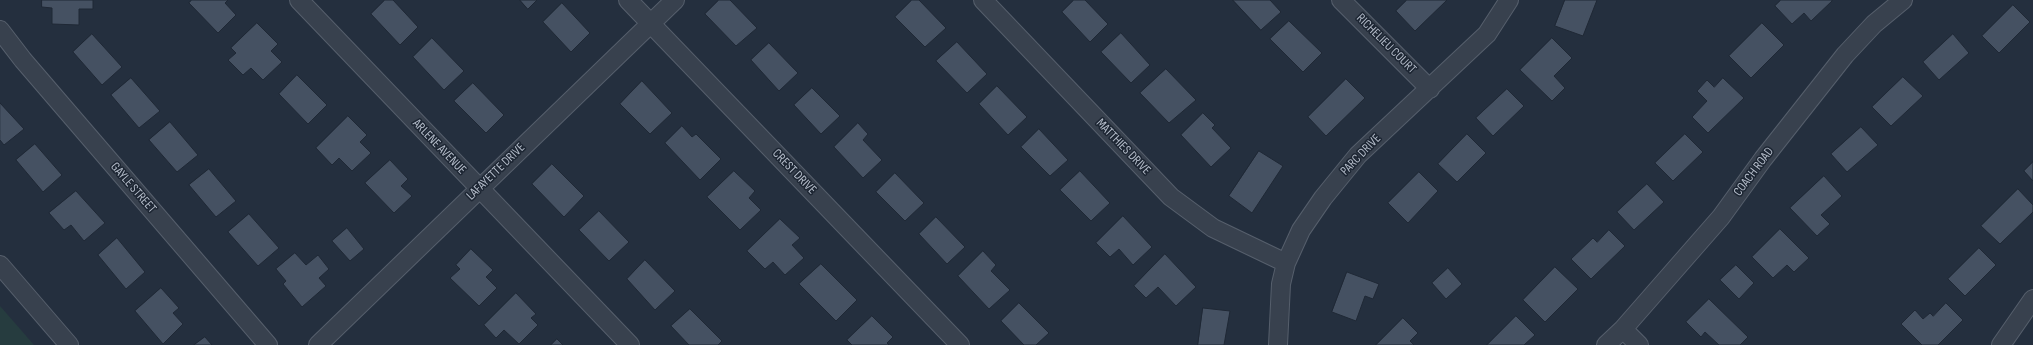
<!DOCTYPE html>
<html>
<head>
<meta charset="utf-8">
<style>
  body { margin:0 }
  canvas { display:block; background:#242f3e }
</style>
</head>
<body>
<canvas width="2033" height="345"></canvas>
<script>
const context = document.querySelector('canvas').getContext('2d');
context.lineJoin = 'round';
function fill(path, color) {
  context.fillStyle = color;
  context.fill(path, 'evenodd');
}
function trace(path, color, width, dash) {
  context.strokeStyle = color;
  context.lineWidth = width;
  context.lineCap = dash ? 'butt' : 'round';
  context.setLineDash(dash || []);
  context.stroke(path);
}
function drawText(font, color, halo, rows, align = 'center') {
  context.font = font + ' "Sofia Sans Condensed",sans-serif';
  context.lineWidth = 3;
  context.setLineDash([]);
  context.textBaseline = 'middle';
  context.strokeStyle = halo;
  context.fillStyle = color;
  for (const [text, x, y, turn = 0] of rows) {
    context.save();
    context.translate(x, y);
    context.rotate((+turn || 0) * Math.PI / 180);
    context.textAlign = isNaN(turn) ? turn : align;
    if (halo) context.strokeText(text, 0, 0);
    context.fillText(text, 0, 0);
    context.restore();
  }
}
const green = new Path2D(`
  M0 306 34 345H0Z`);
const building = new Path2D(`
  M42 0H93V9H79V25L52 24V8L42 7Z
  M192 0H228L225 3 236 15 218 33 189 3Z
  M385 0H393L418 27 400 45 371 14Z
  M520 0H537L528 9Z
  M719 0H730L757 28 736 46 705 14Z
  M912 0H919L946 28 925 47 895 17Z
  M1074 0H1085L1108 24 1090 42 1062 12Z
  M1233 0H1270L1281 12 1261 30Z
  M1407 0H1447L1415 31 1396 11Z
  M1565 0H1597L1583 36 1555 26Z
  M1781 0H1832V1L1811 21 1804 13 1792 24 1775 6Z
  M562 3 590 33 571 52 543 22Z
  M2013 5 2030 22 1999 53 1982 36Z
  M1289 21 1322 53 1303 72 1270 39Z
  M257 23 278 44 271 51 282 62 263 80 251 68 243 75 228 60 236 53 231 48Z
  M1762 23 1784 45 1751 78 1729 56Z
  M1121 33 1150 65 1131 83 1101 52Z
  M92 34 122 67 102 85 73 52Z
  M1953 34 1969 53 1939 80 1923 62Z
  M432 38 464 71 444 90 413 57Z
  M1552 38 1572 58 1554 76 1565 88 1552 101 1520 70Z
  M957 42 987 74 967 93 936 61Z
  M769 43 798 73 779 91 751 60Z
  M1166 69 1196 100 1169 123 1140 93Z
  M297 75 327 105 308 124 279 94Z
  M1903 77 1923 96 1891 126 1872 107Z
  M131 78 160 111 139 128 111 95Z
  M1723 78 1744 98 1708 133 1692 117 1707 101 1697 91 1707 80 1714 87Z
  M1346 79 1365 98 1326 136 1308 117Z
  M642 81 672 113 650 134 620 104Z
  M473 83 504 115 486 133 454 101Z
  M997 86 1027 117 1008 135 979 104Z
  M812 88 840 116 821 134 794 105Z
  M1507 89 1524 106 1493 136 1476 118Z
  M0 103 24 129 4 145 0 140Z
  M1203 113 1215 125 1212 128 1231 148 1211 167 1181 135Z
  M348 116 367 135 360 142 371 153 352 171 339 158 332 165 316 148Z
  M170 122 198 155 177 172 149 140Z
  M858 123 868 134 863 140 882 160 863 178 834 147Z
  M682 126 692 137 696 134 721 159 700 180 665 143Z
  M1861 127 1878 145 1847 172 1831 154Z
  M1039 129 1068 160 1050 176 1021 147Z
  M1467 134 1486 153 1457 182 1438 164Z
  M1685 134 1703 152 1673 181 1655 163Z
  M35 144 62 175 43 192 16 160Z
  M1259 151 1283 166 1252 213 1229 196Z
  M390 160 408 179 401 186 412 196 394 213 365 183Z
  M2033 162V181L2024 171Z
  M552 164 584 196 564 217 532 184Z
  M209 169 236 201 216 217 189 185Z
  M734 171 755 191 749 198 761 210 740 230 707 197Z
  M1080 171 1110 203 1091 221 1060 190Z
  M1419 172 1438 191 1408 223 1388 203Z
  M895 173 924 203 905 221 876 192Z
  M1824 176 1842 196 1821 215 1830 224 1817 236 1790 208Z
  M1647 184 1664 202 1634 230 1617 212Z
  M2018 189 2033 205V212L2000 244 1981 226Z
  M76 191 105 223 84 241 71 225 64 230 49 213Z
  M599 211 629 242 609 261 579 230Z
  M249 214 279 248 258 266 228 232Z
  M1123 216 1152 247 1133 265 1119 249 1110 257 1096 243Z
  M936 217 965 247 947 264 919 234Z
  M780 219 800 238 792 245 804 258 785 275 773 262 765 269 747 251Z
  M347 228 364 249 350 261 332 241Z
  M1780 229 1809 258 1794 272 1787 265 1773 278 1752 257Z
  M1609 230 1625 246 1591 279 1571 259 1593 238 1597 242Z
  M117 238 145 272 126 289 98 255Z
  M1979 248 1996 265 1965 296 1948 279Z
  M471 249 493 270 486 277 497 288 479 306 450 278 460 269 456 265Z
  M983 251 996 265 991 271 1010 290 989 309 958 276Z
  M295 253 306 265 318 255 329 269 319 278 326 286 302 307 283 284 286 281 276 269Z
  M1165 254 1196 287 1176 306 1158 287 1146 298 1134 286Z
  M645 260 675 291 655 310 627 279Z
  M821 264 857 300 836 321 799 284Z
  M1736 265 1754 283 1739 299 1720 280Z
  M1555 267 1578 289 1545 322 1523 300Z
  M1448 268 1462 284 1446 299 1432 283Z
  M1347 272 1379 284 1373 299 1365 296 1356 321 1332 312Z
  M161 288 179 308 173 313 183 324 163 344 135 311Z
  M516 293 536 314 531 318 538 325 519 344 504 330 496 338 484 325Z
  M1709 299 1748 337 1740 345H1719L1705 332 1701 337 1686 322Z
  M1019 303 1049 333 1036 345H1024L1001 321Z
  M1946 303 1963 320 1938 345H1922L1901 324 1915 310 1923 319 1930 313 1933 316Z
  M1203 308 1230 311 1224 345H1198Z
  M690 309 722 341 718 345H689L671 326Z
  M872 316 893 337 887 343 889 345H852L847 340Z
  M1516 316 1535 335 1524 345H1487Z
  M1403 318 1418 333 1410 341 1414 345H1376Z
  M205 337 212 345H194Z
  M557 339 563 345H551Z`);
const street = new Path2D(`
  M299 0 630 345
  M628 0 960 345
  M983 0 1171 197 1213 228 1286 263
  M1341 0 1430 89
  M0 30 23 60 268 345
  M0 265 69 345
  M1623 329 1639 345
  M318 345 675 0
  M1278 345 1281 284 1286 263 1301 230 1323 198 1358 155 1487 34 1509 0
  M1606 345 1623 329 1721 217 1763 159 1845 55 1874 24 1903 0
  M2001 345 2033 299`);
const streetNames = [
  ["RICHELIEU COURT",1386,44,45],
  ["ARLENE AVENUE",439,147,46],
  ["MATTHIES DRIVE",1123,147,46],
  ["PARC DRIVE",1361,155,-46],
  ["LAFAYETTE DRIVE",496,172,-44],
  ["CREST DRIVE",794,172,46],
  ["COACH ROAD",1754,172,-53],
  ["GAYLE STREET",133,188,49]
];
fill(green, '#263c3f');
fill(building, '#455162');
trace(building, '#1f2835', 1);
trace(street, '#565f6c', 20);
trace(street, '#38414e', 18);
drawText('13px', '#b4bcc9', '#1d2633', streetNames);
</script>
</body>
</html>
